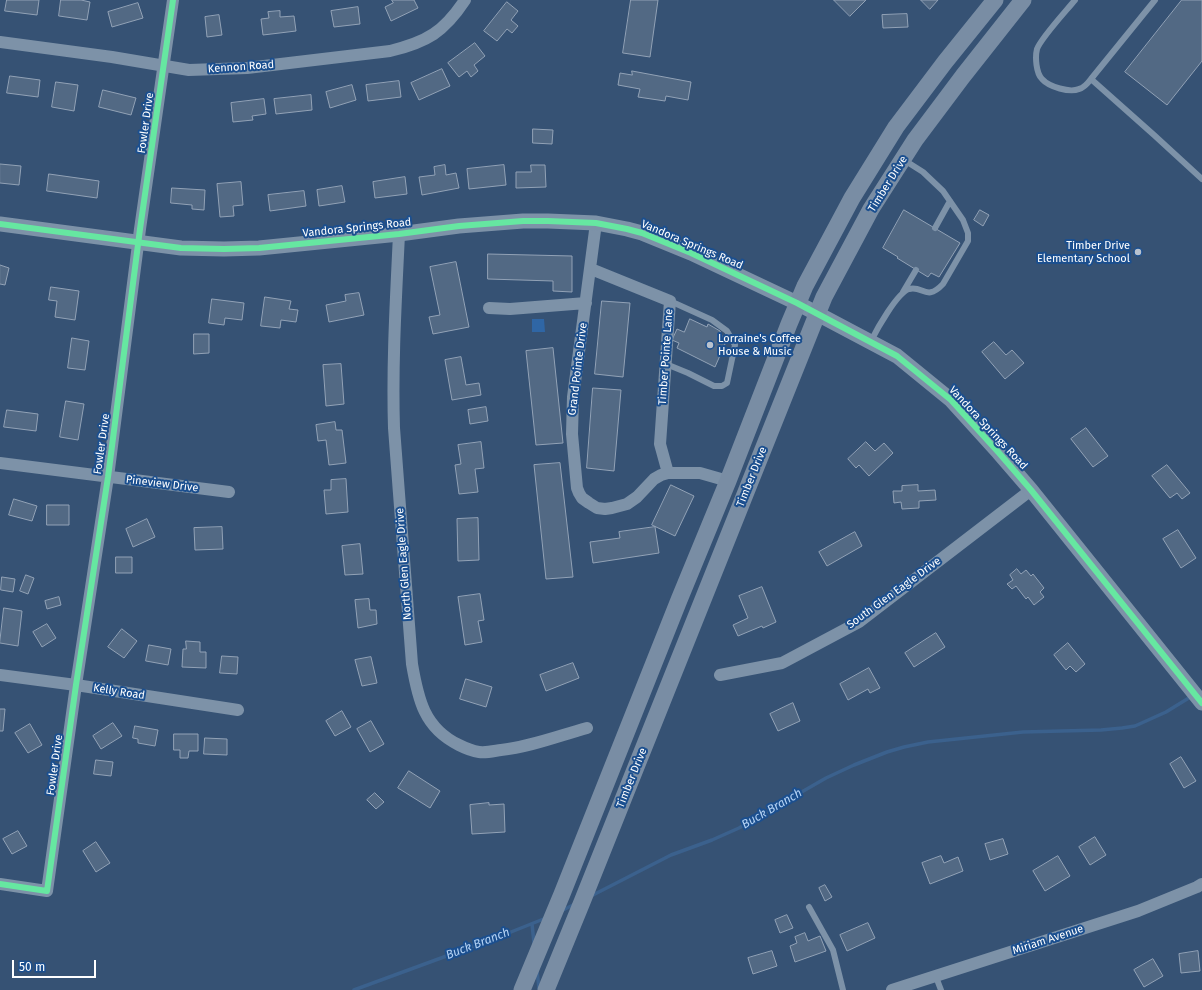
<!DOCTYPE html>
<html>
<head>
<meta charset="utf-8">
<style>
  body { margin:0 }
  #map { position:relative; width:1202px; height:990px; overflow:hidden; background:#365274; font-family:"Fira Sans",sans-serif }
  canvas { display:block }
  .scale { position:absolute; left:12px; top:960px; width:84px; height:18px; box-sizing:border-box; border:2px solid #fff; border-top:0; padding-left:5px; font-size:12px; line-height:14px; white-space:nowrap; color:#fff; -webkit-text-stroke:3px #1b4f8f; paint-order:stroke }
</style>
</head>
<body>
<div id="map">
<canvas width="1202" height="990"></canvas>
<div class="scale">50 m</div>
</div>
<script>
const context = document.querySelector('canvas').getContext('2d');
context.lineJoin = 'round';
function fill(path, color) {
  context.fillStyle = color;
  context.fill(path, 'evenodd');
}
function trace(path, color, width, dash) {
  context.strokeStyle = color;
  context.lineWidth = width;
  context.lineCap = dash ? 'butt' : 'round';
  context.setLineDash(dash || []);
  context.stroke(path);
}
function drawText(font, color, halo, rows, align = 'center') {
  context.font = font + ' "Fira Sans",sans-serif';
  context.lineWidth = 4;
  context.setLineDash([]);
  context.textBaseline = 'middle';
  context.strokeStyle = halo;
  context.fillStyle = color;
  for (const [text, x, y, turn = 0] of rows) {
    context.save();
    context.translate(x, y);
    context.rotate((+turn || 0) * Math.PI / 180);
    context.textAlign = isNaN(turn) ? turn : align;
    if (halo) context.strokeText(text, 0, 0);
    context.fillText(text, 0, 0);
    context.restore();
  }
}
const green = new Path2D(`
  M532 319H544L545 332H532Z`);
const stream = new Path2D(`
  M591 896 671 855 712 840 739 828 826 778 854 765 887 752 904 747 928 742 1023 732 1101 730 1122 728 1135 726 1166 712 1192 696
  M561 911 575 904
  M532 924 534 943
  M537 971 539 988
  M354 990 501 936 546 918`);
const building = new Path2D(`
  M7 0H39L37 15 5 11Z
  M61 0H81L90 2 87 20 59 16Z
  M392 0H414L418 8 391 21 385 7 393 3Z
  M631 0H658L650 57 623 53Z
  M834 0H866L850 16Z
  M921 0H938L930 9Z
  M1182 0H1202V61L1167 105 1125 72Z
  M507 2 518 11 511 20 518 26 512 33 507 29 497 41 484 31Z
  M138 3 143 18 112 27 108 12Z
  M358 7 360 24 334 27 331 11Z
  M280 11V17L294 16 296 31 263 35 261 19 269 18 268 12Z
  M907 14 908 27 883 28 882 15Z
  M219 15 222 35 207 37 205 17Z
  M475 43 485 56 474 65 478 71 471 77 467 71 459 77 448 63Z
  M442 69 450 86 419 100 411 83Z
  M632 71 691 82 688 100 666 96 665 101 638 97 640 89 618 85 620 73 632 75Z
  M10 76 40 80 38 97 7 93Z
  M399 81 401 97 368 101 366 85Z
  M56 82 78 85 74 111 52 107Z
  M352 85 356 100 330 108 326 92Z
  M103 90 136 98 131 115 99 107Z
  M311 95 312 110 276 114 274 99Z
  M264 99 266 114 252 116 253 120 233 122 231 103Z
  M533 129 553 130 552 144 533 143Z
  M0 164 21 166 19 185 0 183Z
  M445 165 446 175 456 173 459 188 422 195 419 177 435 175 434 167Z
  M504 165 506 185 469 189 467 169Z
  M531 165H545L546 187 516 188V172H531Z
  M49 174 99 181 97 198 47 191Z
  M405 177 407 194 375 198 373 182Z
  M241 182 243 205 233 206 234 216 220 217 217 184Z
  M342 186 345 202 319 206 317 190Z
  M172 188 205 190 204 210 192 209V205L171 203Z
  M304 191 306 206 270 211 268 195Z
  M904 210 960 243 939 277 931 273 928 277 897 258 898 257 883 248Z
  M980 210 989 215 983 226 974 220Z
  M488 254 572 256V292L553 291V281L488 279Z
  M456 262 469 327 433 334 429 317 440 315 430 267Z
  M0 265 9 268 5 285 0 284Z
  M51 287 79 291 75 320 55 317 57 301 49 300Z
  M359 293 364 315 329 322 326 305 346 301 345 295Z
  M265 297 291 301 289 309 298 310 296 322 281 320 280 328 261 326Z
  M212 299 244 303 242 320 225 318 224 325 209 323Z
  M602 301 630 303 623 377 595 374Z
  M690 319 707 327 708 324 720 331 725 344 715 367 677 348 679 343 672 340 677 329 684 332Z
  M194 334H209V353L194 354Z
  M72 338 89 341 85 370 68 368Z
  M994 342 1006 355 1012 350 1024 363 1005 379 982 352Z
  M553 348 563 443 536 445 526 351Z
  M461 357 466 385 479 383 481 395 452 400 445 360Z
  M341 364 344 404 326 406 323 365Z
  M593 388 621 390 614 471 587 468Z
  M66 401 84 404 78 440 60 437Z
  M486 407 488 421 470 424 468 410Z
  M7 410 38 414 36 431 4 427Z
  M335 422 336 430H342L346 463 329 465 326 440 318 441 316 425Z
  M1086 428 1108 456 1093 467 1071 439Z
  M481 442 484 468 475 469 478 492 459 494 455 465 461 464 458 445Z
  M866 442 875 451 884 443 893 453 869 476 859 465 856 468 848 459Z
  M560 463 573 577 546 579 534 465Z
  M1167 465 1190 493 1182 499 1177 493 1170 498 1152 476Z
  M346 479 348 512 326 514 324 490H331V480Z
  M671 485 694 496 675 536 652 525Z
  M918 485V491L935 490 936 500 919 501V508L902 509 901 502 894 503 893 491H902V486Z
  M14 499 37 506 32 521 9 515Z
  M47 505H69V525H47Z
  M478 518 479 560 458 561 457 519Z
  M147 519 155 537 133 547 126 529Z
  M222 527 223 549 195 550 194 528Z
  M655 527 659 553 593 563 590 542 620 538 619 532Z
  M1178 530 1196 558 1181 568 1163 539Z
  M855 532 862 546 827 566 819 552Z
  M360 544 363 574 345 575 342 546Z
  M116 557H132V573H116Z
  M1017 569 1021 574 1026 570 1031 576 1033 574 1044 588 1040 592 1044 597 1034 605 1028 597 1026 599 1016 586 1012 589 1007 584 1013 580 1010 575Z
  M26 575 34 578 28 594 20 591Z
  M2 577 15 579 13 592 1 590Z
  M762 587 776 622 763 628 762 626 738 636 733 625 748 618 739 596Z
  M480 594 484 620 478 621 482 642 465 645 458 597Z
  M59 597 61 605 47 609 45 601Z
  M369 599 370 610H376L377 624 358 628 355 600Z
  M4 608 22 611 18 646 0 643Z
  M47 624 56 638 42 647 33 632Z
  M122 629 137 641 124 658 108 647Z
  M936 633 945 647 914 667 905 653Z
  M186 641 200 642V652H206V668L182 667 183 649H186Z
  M1068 643 1085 664 1076 672 1070 666 1066 670 1054 655Z
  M149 645 171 649 168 665 146 661Z
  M222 656 238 657 237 674 220 673Z
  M371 657 377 683 362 686 355 660Z
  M573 663 579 678 546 691 540 675Z
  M869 668 880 688 870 693 868 689 848 700 840 684Z
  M466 679 492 687 486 707 460 699Z
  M793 703 800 721 778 731 770 714Z
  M0 709H5L3 731H0Z
  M342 711 351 727 335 736 326 721Z
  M371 721 384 744 370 752 357 729Z
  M113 723 122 736 101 749 93 736Z
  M30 724 42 745 28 753 15 733Z
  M135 726 158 730 155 746 138 743V739L133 738Z
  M174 734H198V751H189L188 758H180V750H174Z
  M205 738 227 739V755L204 754Z
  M1181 757 1196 781 1184 788 1170 764Z
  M96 760 113 762 111 776 94 774Z
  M409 771 440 791 430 808 398 788Z
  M375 793 384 802 376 809 367 800Z
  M489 803V805L504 804 505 832 472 834 470 805Z
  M18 831 27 846 12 854 3 839Z
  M1095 837 1106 855 1090 865 1079 847Z
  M1003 839 1008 854 990 860 985 844Z
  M96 842 110 863 96 872 83 851Z
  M941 856 944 863 958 857 963 871 930 884 922 863Z
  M1058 856 1070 876 1045 891 1033 871Z
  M825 885 832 897 825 901 819 888Z
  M787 915 793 928 780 933 775 920Z
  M868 923 875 938 847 951 840 935Z
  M805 933 808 941 820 936 826 951 795 962 790 946 797 943 795 937Z
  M772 951 777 966 753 974 748 958Z
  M1198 951 1200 971 1181 973 1179 954Z
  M1153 959 1163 976 1144 987 1134 970Z`);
const service = new Path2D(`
  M1075 0C1066 11 1041 38 1037 49 1035 57 1036 73 1042 79 1049 87 1070 93 1079 89 1084 88 1088 83 1091 79L1155 0
  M1091 79 1154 135 1202 179
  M935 228 950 201
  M903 292 916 270
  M871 341C877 329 897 293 909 289 923 285 926 302 943 284L968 241V233L963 220 943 191 923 172 904 160
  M666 364 688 373 714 386H722L727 383 735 345 727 331 712 320 670 301
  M809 907 833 950 843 990
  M936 977 941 990`);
const minor = new Path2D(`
  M0 42 112 57 189 70 247 68 390 51C427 42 444 32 465 0
  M596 223 573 397 572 434 577 488 579 493 582 498 589 503 597 508 605 509 612 508 627 504 637 497 654 479 661 475 668 473H700L728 481
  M399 234C396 298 392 363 394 428L412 664C418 699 424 728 459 745 465 748 472 751 479 752 486 753 494 751 501 750 530 747 558 736 587 728
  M591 269 670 301 660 444 668 473
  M489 308 510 309 586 303
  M0 463 229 492
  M0 675 76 685 238 710
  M720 675 782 663 859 622 1031 490
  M0 884 47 891 76 685 108 477 140 229 173 0
  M892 990 1138 911 1197 887 1202 884`);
const tertiary = new Path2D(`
  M0 224 181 248 224 249 259 248 399 234 459 226 523 221H548L596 223 627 229 642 233 691 253 797 303 897 356 951 400 999 453 1031 490 1202 703`);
const secondary = new Path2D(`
  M522 990 562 894 679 600 728 481 789 324 805 286 852 198 896 127 945 62 995 0
  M546 990 582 902 824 297 871 209 915 140 963 76 1023 0`);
const cycleway = new Path2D(`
  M0 224 181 248 224 249 259 248 399 234 459 226 523 221H548L596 223 627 229 642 233 691 253 797 303 897 356 951 400 999 453 1031 490 1202 703
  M0 884 47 891 76 685 108 477 140 229 173 0`);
const markers = [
  [1138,252,4,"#b9c2ce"],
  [710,345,4,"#b9c2ce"]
];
const streetNames = [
  ["Kennon Road",241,67,-4],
  ["Fowler Drive",146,123,-82],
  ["Timber Drive",888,184,-58],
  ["Vandora Springs Road",357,228,-6],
  ["Vandora Springs Road",692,245,23],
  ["Timber Pointe Lane",666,357,-86],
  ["Grand Pointe Drive",578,369,-83],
  ["Vandora Springs Road",988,428,47],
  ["Fowler Drive",102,444,-82],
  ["Timber Drive",752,477,-68],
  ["Pineview Drive",162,484,7],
  ["North Glen Eagle Drive",404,564,-94],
  ["South Glen Eagle Drive",894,593,-36],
  ["Kelly Road",119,692,9],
  ["Fowler Drive",55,765,-82],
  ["Timber Drive",632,778,-68],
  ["Miriam Avenue",1048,940,-18]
];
const poiNames = [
  ["Timber Drive",1130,246],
  ["Elementary School",1130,259],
  ["Lorraine's Coffee",718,339,"left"],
  ["House & Music",718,352,"left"]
];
const waterNames = [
  ["Buck Branch",772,809,-30],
  ["Buck Branch",478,944,-21]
];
fill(green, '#2f66a5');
trace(stream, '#3b618d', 3.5);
fill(building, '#526984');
trace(building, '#92a2b6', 1);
trace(service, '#7d92a8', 6);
trace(minor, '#7d92a8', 12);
trace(tertiary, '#7d92a8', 15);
trace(secondary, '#798da4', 17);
trace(cycleway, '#66e7a1', 6);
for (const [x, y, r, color] of markers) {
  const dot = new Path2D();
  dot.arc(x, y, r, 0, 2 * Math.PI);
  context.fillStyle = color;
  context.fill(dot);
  trace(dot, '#1b4f8f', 1.5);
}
drawText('11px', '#fff', '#1b4f8f', streetNames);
drawText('11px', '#fff', '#1b4f8f', poiNames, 'right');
drawText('italic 12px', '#b5d3f5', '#1b4f8f', waterNames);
</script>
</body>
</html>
